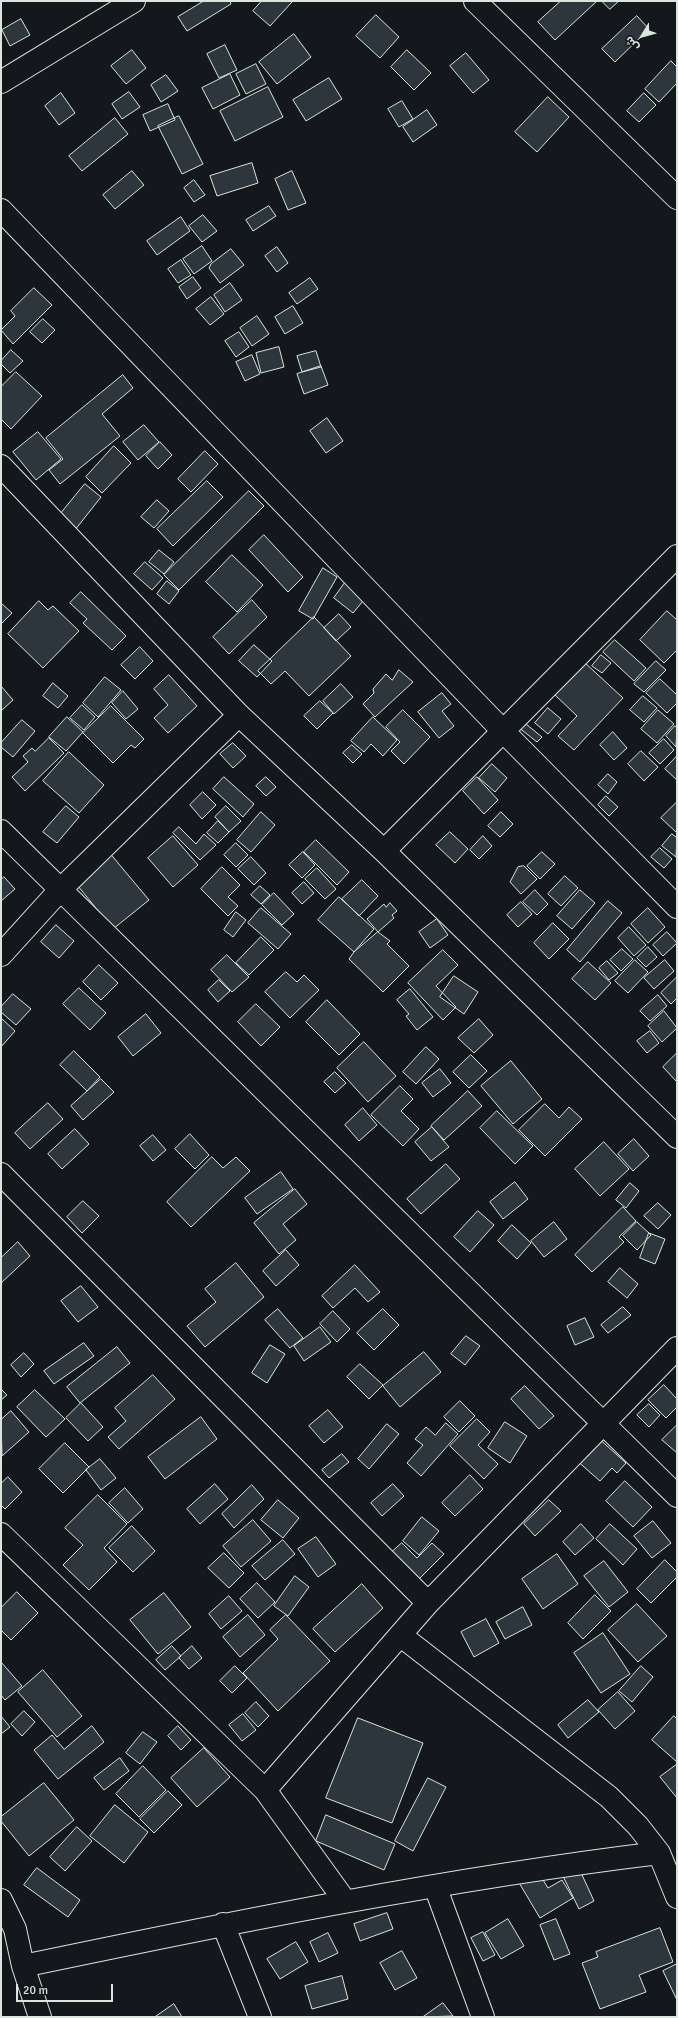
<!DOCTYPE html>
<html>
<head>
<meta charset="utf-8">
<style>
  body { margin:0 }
  #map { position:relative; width:678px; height:2018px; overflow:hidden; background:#14181c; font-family:Signika,"Noto Sans Arabic",sans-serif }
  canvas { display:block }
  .frame { position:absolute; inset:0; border:2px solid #d8e6dc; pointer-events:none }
  .north { position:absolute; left:622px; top:16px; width:40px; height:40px; -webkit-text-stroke:3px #14181c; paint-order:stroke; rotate:233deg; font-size:11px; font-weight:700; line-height:16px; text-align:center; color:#d8e6dc }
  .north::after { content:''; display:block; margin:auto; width:14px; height:18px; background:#d8e6dc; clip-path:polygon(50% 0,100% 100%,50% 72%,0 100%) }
  .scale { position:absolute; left:16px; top:1984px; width:97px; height:18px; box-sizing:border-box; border:2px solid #d8e6dc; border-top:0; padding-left:5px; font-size:12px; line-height:14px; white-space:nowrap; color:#d8e6dc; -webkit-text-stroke:3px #14181c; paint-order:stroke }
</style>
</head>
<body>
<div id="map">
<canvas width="678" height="2018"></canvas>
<div class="frame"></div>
<div class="north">ش</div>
<div class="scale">20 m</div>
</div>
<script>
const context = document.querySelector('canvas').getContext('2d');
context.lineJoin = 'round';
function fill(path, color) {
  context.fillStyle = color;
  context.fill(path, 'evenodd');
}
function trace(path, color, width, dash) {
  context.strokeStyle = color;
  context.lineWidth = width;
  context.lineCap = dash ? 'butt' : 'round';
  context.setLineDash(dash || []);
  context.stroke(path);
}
const building = new Path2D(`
  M204 1H230L231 4 187 31 178 17Z
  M262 1H291L292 2 270 26 253 11Z
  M561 1H597L555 40 538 22Z
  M602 1H619L610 9Z
  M376 15 399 37 380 58 356 36Z
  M637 16 649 29 615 62 602 49Z
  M21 19 30 35 10 46 2 30Z
  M294 34 311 57 277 84 259 62Z
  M225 45 237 70 219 78 207 54Z
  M132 50 146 68 126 84 111 66Z
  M407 50 431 73 414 90 391 67Z
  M466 53 489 80 473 93 450 66Z
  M671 61 677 67V83L659 102 645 89Z
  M256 64 266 84 246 94 236 74Z
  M230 74 240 95 213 109 202 88Z
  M166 75 178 91 161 102 151 85Z
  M329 78 342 99 306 121 293 100Z
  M268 87 283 117 235 141 220 111Z
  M129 92 140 107 122 119 112 104Z
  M61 93 75 113 59 125 45 106Z
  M644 93 656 105 639 122 627 111Z
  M548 97 569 117 537 152 515 132Z
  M402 101 413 119 399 127 388 109Z
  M168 104 175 120 150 131 143 115Z
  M427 110 437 125 413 142 403 127Z
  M179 116 203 164 182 174 158 126Z
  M115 118 128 134 82 171 69 156Z
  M252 163 258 183 217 196 210 176Z
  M132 171 144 185 115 209 103 195Z
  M292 171 306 203 288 210 275 179Z
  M194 180 205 195 194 202 184 188Z
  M269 206 276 216 253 231 246 220Z
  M203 215 217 231 202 242 189 226Z
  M181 217 190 231 157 255 147 241Z
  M202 246 212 261 194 274 183 259Z
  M277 247 288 263 277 272 265 256Z
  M231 249 244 265 220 283 209 268 211 264Z
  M181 260 191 275 178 283 168 269Z
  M193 277 201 288 187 299 179 287Z
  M310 278 318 289 297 304 289 293Z
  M230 283 242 300 225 312 214 295Z
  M34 288 52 305 13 344 1 330 15 316 11 311Z
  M211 297 224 314 210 325 196 309Z
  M293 306 303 323 285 334 275 317Z
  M257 316 269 334 252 346 240 328Z
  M43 319 55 330 42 343 30 332Z
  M239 332 249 347 236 357 225 341Z
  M279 347 284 367 261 373 256 353Z
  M11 350 23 361 10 373 1 364V361Z
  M316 351 321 367 302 372 297 356Z
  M252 355 260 374 245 381 236 362Z
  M321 366 328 385 304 394 297 374Z
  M16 372 42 396 11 429 1 419V387Z
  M123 375 133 388 102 414 120 436 60 484 49 470 63 459 46 438Z
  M327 418 343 441 326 453 310 431Z
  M144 425 159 442 138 460 123 442Z
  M38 432 61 459 36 480 13 452Z
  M160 442 172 455 158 469 146 456Z
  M114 446 131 463 102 493 86 477Z
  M205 451 218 464 191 492 178 479Z
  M207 481 223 497 173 546 157 529Z
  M85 484 101 497 75 530 58 517Z
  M249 491 264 506 179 590 164 575Z
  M157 500 169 511 154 528 141 517Z
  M264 535 303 577 288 592 249 550Z
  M159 550 174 562 164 574 149 562Z
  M232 555 263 585 237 612 206 582Z
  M145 562 163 578 152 590 134 574Z
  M323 568 337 577 313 619 299 611Z
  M347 580 368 595 353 613 334 598Z
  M167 581 179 591 169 604 157 594Z
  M81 592 126 636 112 650 83 623 87 619 70 603Z
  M252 600 267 617 229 654 213 637Z
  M39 601 48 610 53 606 79 631 43 668 8 634Z
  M1 603 12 613 1 624Z
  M667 611 677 620V650L664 663 640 640Z
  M339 614 351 627 336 641 324 628Z
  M314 617 351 656 309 696 285 671 271 684 258 671Z
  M615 640 646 668 634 681 603 652Z
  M254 645 272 661 257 677 239 661Z
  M140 647 153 661 135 679 121 665Z
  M601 655 611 663 602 673 592 666Z
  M583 661 623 698 574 750 558 736 577 716 553 693Z
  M656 661 666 670 644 692 634 684Z
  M399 670 413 682 375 717 363 704 374 693 373 689 386 674 392 680Z
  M169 675 197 706 168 733 154 718 168 705 154 689Z
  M105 677 121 690 98 717 83 703Z
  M660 679 677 695V703L667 713 646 693Z
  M53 683 68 696 58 708 43 696Z
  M341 684 353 697 334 714 323 701Z
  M1 686 13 700 1 711Z
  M123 691 138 709 126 719 112 703Z
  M442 693 451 704 442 711 454 726 439 738 418 712Z
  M643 696 657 708 644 722 630 710Z
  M320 701 333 713 317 729 304 716Z
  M82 705 95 717 84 730 70 718Z
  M111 706 144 739 135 748 131 745 113 763 83 733Z
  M540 707 526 724 542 737 537 742 518 727Z
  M548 708 561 719 548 734 535 723Z
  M403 710 430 737 404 764 391 751 400 742 386 727Z
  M658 710 674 724 657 743 641 729Z
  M67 717 83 732 66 751 49 737Z
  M373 717 397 740 383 756 371 744 364 752 351 741Z
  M22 720 35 731 13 757 1 747V743Z
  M675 726 677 728 676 747 666 736Z
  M613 732 627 748 614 760 600 745Z
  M49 738 64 753 25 791 12 777 28 762 23 756 32 748 35 751Z
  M664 739 674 750 660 764 649 753Z
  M233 743 246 756 233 768 220 754Z
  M352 745 362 754 353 763 343 753Z
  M641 751 658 767 644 781 628 764Z
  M69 752 104 785 79 813 43 781Z
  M677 756V780L665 769Z
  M492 764 507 778 495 792 479 778Z
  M608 774 617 782 608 794 598 785Z
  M224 777 254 804 243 817 213 789Z
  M266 777 276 787 266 796 256 786Z
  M477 777 498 800 484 814 463 791Z
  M203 792 216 805 202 819 190 805Z
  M606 796 618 807 609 816 598 805Z
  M677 802V833L661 818Z
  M66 806 79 817 57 843 43 832Z
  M226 806 241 821 229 832 215 817Z
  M261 812 275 825 251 852 237 840Z
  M501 812 513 824 500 837 488 826Z
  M218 821 229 832 218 843 207 833Z
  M179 827 196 844 204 834 216 845 200 860 173 833Z
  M450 832 468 849 455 863 436 845Z
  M672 834 677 838 676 857 662 846Z
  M173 836 198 865 173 887 148 858Z
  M483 836 492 846 479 859 470 850Z
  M316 840 349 872 337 885 304 852Z
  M236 843 248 855 236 867 224 855Z
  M660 848 672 859 664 868 651 857Z
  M108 851 149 900 113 929 73 880Z
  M303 852 315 865 302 878 289 865Z
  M542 852 555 864 540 879 527 866Z
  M251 857 266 873 254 885 238 869Z
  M524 866 537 879 521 894 510 882 518 867Z
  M222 867 240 885 228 897 238 906 228 916 201 889Z
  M317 868 336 889 325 899 305 879Z
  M565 876 578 888 561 906 548 894Z
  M4 877 15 889 1 901V880Z
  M362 880 378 896 359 916 342 899Z
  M304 882 314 893 302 904 292 893Z
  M260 886 270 895 261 904 251 895Z
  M535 890 548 904 537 915 523 902Z
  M580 890 595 903 572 929 557 916Z
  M274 893 294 914 282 925 262 905Z
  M339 897 374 929 354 952 318 920Z
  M608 901 622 913 580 962 567 950Z
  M521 902 532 914 518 927 507 915Z
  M390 903 397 911 392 915 394 918 378 932 367 919 384 904 386 907Z
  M261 908 291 934 278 949 248 923Z
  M648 908 665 927 648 943 631 924Z
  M236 912 246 920 233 937 224 930Z
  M437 919 448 935 430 948 419 932Z
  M553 923 569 939 549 959 534 943Z
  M56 925 74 941 59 958 41 942Z
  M629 927 646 945 634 956 618 938Z
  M378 932 390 941 387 944 409 966 383 992 349 959 354 952Z
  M667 932 677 943 663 956 653 945Z
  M261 937 274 950 249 975 236 963Z
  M648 947 657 957 646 967 637 958Z
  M622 949 633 959 621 971 610 960Z
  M443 950 458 965 436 986 456 1007 443 1020 408 983Z
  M227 955 249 977 232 992 211 970Z
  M635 960 648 972 628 993 615 981Z
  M665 960 674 971 654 989 644 978Z
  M607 961 618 973 609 980 599 968Z
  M588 962 611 983 595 1000 572 979Z
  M99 965 118 983 101 1000 83 982Z
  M286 972 297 982 304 975 319 990 290 1018 265 992Z
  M454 976 478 992 464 1014 440 997Z
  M677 977V998L671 1004 661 993Z
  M219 980 230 991 218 1002 208 990Z
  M79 988 106 1013 90 1030 63 1004Z
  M410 989 433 1017 417 1030 406 1016 409 1014 397 1000Z
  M13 994 31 1009 16 1025 1 1012V1007Z
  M658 995 667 1006 650 1021 640 1011Z
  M327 1000 360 1034 339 1055 306 1022Z
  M256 1004 280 1027 261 1046 238 1022Z
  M664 1011 677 1028 662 1042 648 1026Z
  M146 1014 161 1033 133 1056 118 1037Z
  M1 1018 15 1031 1 1047Z
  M479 1019 493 1035 474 1053 458 1038Z
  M650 1031 659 1043 647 1053 637 1041Z
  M364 1042 396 1076 368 1102 337 1068Z
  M426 1047 439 1059 416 1084 403 1072Z
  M74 1051 100 1077 87 1091 60 1065Z
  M677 1053V1080L676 1081 663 1067Z
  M471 1055 487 1071 469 1088 453 1072Z
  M511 1061 542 1099 513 1124 481 1086Z
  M440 1069 451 1083 433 1097 422 1083Z
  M335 1072 346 1083 335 1093 324 1082Z
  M101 1079 114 1092 83 1120 71 1106Z
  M400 1086 413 1099 401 1111 419 1129 403 1146 371 1115Z
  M468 1091 482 1106 444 1140 431 1126Z
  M48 1103 63 1119 30 1149 15 1133Z
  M545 1104 559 1118 569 1107 582 1119 545 1156 519 1130Z
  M363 1108 377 1125 359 1141 345 1125Z
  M497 1111 533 1146 515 1164 480 1128Z
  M432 1127 449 1147 431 1161 415 1142Z
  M75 1129 89 1144 62 1169 48 1154Z
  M190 1134 209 1155 195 1169 175 1149Z
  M153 1135 166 1150 153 1161 140 1146Z
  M634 1139 649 1156 633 1171 618 1154Z
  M604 1142 629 1169 600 1196 575 1169Z
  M212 1157 223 1168 236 1157 250 1171 191 1227 167 1202Z
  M446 1164 460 1179 421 1214 407 1199Z
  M281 1172 293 1189 257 1214 245 1198Z
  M515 1182 528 1199 503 1219 490 1202Z
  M630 1183 639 1191 626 1208 616 1200Z
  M295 1189 307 1204 283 1224 296 1240 279 1254 254 1223Z
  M83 1201 99 1216 82 1233 67 1217Z
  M658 1203 671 1215 658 1229 644 1216Z
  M623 1207 636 1221 619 1237 624 1242 592 1272 575 1255Z
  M478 1211 494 1225 470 1252 454 1237Z
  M554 1222 567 1239 544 1257 531 1241Z
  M637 1222 651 1235 637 1250 623 1236Z
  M512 1225 531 1243 517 1259 498 1241Z
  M649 1233 665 1239 655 1264 640 1258Z
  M18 1242 30 1256 1 1283V1258Z
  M286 1250 299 1265 276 1286 263 1271Z
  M236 1263 264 1297 205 1347 187 1326 216 1302 205 1289Z
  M355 1265 380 1292 368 1302 355 1288 333 1308 322 1296Z
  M620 1268 638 1284 627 1298 608 1282Z
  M81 1286 98 1307 78 1322 61 1301Z
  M623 1307 631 1315 608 1333 601 1325Z
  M278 1309 303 1338 290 1348 265 1320Z
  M383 1309 399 1325 374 1350 357 1333Z
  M333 1311 350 1329 337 1342 320 1324Z
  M585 1318 594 1337 575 1345 567 1326Z
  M320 1327 331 1342 304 1361 294 1346Z
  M466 1336 480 1346 465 1365 451 1354Z
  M84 1343 94 1356 54 1384 44 1371Z
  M270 1345 285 1354 267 1383 252 1373Z
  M117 1347 130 1363 80 1403 67 1387Z
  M424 1352 441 1372 400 1407 383 1386Z
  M24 1353 34 1364 21 1377 11 1365Z
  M360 1364 383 1385 369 1399 347 1377Z
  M153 1375 175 1399 119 1449 108 1437 126 1421 115 1408Z
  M664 1385 677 1399V1407L666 1418 648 1400Z
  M525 1386 554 1416 539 1429 511 1399Z
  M1 1389 7 1395 1 1400Z
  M35 1390 65 1419 46 1437 17 1407Z
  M460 1401 475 1416 459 1432 444 1417Z
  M81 1403 103 1427 88 1441 66 1418Z
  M649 1404 660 1415 649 1427 637 1415Z
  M328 1410 343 1427 324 1443 309 1426Z
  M11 1411 29 1432 2 1456 1 1420Z
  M201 1417 217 1439 165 1479 148 1457Z
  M477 1419 490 1432 478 1445 498 1464 484 1479 450 1446Z
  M505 1422 527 1436 510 1463 488 1448Z
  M446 1423 458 1434 421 1476 407 1463 423 1445 415 1439 426 1427 435 1435Z
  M387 1424 399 1434 369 1469 358 1459Z
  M676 1426H677V1453L662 1440Z
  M596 1436 626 1463 617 1473 612 1468 600 1481 575 1459Z
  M65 1443 89 1467 63 1493 39 1469Z
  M342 1454 349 1462 329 1478 322 1470Z
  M100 1459 116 1478 101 1490 86 1470Z
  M470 1475 483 1489 455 1516 442 1503Z
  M8 1477 22 1492 5 1509 1 1505V1484Z
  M625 1481 652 1507 633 1527 606 1501Z
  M215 1484 228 1499 200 1524 187 1509Z
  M393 1484 404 1496 382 1516 371 1503Z
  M252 1485 264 1499 234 1528 222 1514Z
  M125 1488 143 1509 128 1523 109 1503Z
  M98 1495 127 1524 104 1548 117 1562 89 1590 63 1565 83 1545 65 1528Z
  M278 1500 299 1518 283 1538 261 1520Z
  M549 1500 561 1511 535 1536 524 1524Z
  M422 1517 439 1531 419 1555 403 1541Z
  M253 1520 271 1541 241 1567 223 1546Z
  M653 1521 671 1543 652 1558 634 1536Z
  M581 1524 594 1538 575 1555 563 1542Z
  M610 1524 637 1549 623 1565 596 1539Z
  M132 1526 155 1551 133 1572 109 1548Z
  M316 1537 336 1564 318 1577 298 1549Z
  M283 1540 295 1554 265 1580 252 1566Z
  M402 1543 417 1558 432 1543 444 1554 418 1580 391 1553Z
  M224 1553 244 1573 229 1588 208 1568Z
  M557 1554 578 1584 543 1609 522 1579Z
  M665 1560 677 1572V1577L651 1603 637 1589Z
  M604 1561 628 1592 609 1607 584 1576Z
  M295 1576 309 1587 288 1616 274 1606Z
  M257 1583 275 1602 258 1618 240 1599Z
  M362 1584 383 1608 335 1652 313 1629Z
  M17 1592 38 1613 11 1640 1 1630V1608Z
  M164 1593 191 1627 158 1654 130 1620Z
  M595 1595 611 1611 583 1639 568 1623Z
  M229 1596 242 1611 221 1629 209 1614Z
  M637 1604 667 1636 638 1662 608 1630Z
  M523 1607 532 1625 505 1639 496 1622Z
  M248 1615 265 1635 240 1657 223 1637Z
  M286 1615 330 1661 278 1711 243 1673 278 1639 270 1630Z
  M486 1619 499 1643 474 1657 461 1632Z
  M603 1633 630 1674 601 1693 574 1653Z
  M172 1646 181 1656 165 1670 156 1660Z
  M192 1646 202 1658 189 1669 179 1658Z
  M1 1662 22 1686 5 1700 1 1695Z
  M235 1666 247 1678 232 1693 220 1681Z
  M641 1666 653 1677 632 1702 619 1691Z
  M43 1670 82 1716 57 1737 18 1692Z
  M618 1692 635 1711 615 1729 598 1710Z
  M588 1700 599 1712 568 1738 558 1725Z
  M256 1702 269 1716 258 1727 245 1713Z
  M24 1711 35 1722 22 1736 11 1724Z
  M243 1714 256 1730 242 1741 229 1725Z
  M1 1716 10 1727 1 1734Z
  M674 1716 677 1719V1762L652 1740Z
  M358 1718 423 1743 392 1823 326 1798Z
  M92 1726 104 1742 58 1779 34 1750 52 1735 64 1749Z
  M178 1726 191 1740 181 1750 168 1736Z
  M143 1732 157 1742 140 1764 126 1753Z
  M204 1748 230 1777 197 1807 171 1778Z
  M120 1758 129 1771 104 1790 94 1778Z
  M676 1765H677V1798L660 1777Z
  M143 1766 166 1790 139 1817 116 1794Z
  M428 1778 446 1787 413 1851 395 1841Z
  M44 1783 74 1820 29 1856 1 1821V1817Z
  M168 1791 182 1805 154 1833 140 1819Z
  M115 1805 148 1832 124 1863 90 1836Z
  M326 1815 395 1844 384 1870 316 1841Z
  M77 1827 92 1841 65 1871 50 1857Z
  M577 1864 594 1901 579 1909 561 1872Z
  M37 1868 80 1900 68 1917 24 1885Z
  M537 1870 548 1888 562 1880 573 1898 540 1918 518 1881Z
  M387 1913 393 1929 360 1941 354 1924Z
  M508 1919 524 1946 501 1959 485 1933Z
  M556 1919 570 1954 554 1960 540 1925Z
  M660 1928 673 1962 639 1975 646 1992 600 2009 582 1963 598 1957 596 1952Z
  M483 1932 495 1955 483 1961 471 1938Z
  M328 1933 338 1953 319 1962 310 1942Z
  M296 1942 308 1962 280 1979 267 1959Z
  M402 1951 417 1978 395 1990 380 1963Z
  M677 1964V2000L663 1971Z
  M342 1976 348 1999 312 2009 305 1986Z
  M443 2003 453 2016 423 2017Z
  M174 2004 182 2017H155Z`);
const minor = new Path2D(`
  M475 1 677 198
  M1 82 134 1
  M1 210 503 731 677 907
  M1 466 239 715 384 851 677 1137
  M1 831 677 1496
  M384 851 677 556
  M1 955 60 890 239 715
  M1 1174 428 1603
  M1 1534 265 1790
  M400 1635 609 1797 638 1826 659 1853 677 1897
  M435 1886 483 2017
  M1 1900 15 1929 23 1966C234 1922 445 1879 659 1853
  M345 1901 265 1790 428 1603 677 1348
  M223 1924 260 2017
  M23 1966 40 2017`);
fill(building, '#2c363c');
trace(building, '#d8e6dc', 1);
trace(minor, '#d8e6dc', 24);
trace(minor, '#14181c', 22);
</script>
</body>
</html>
